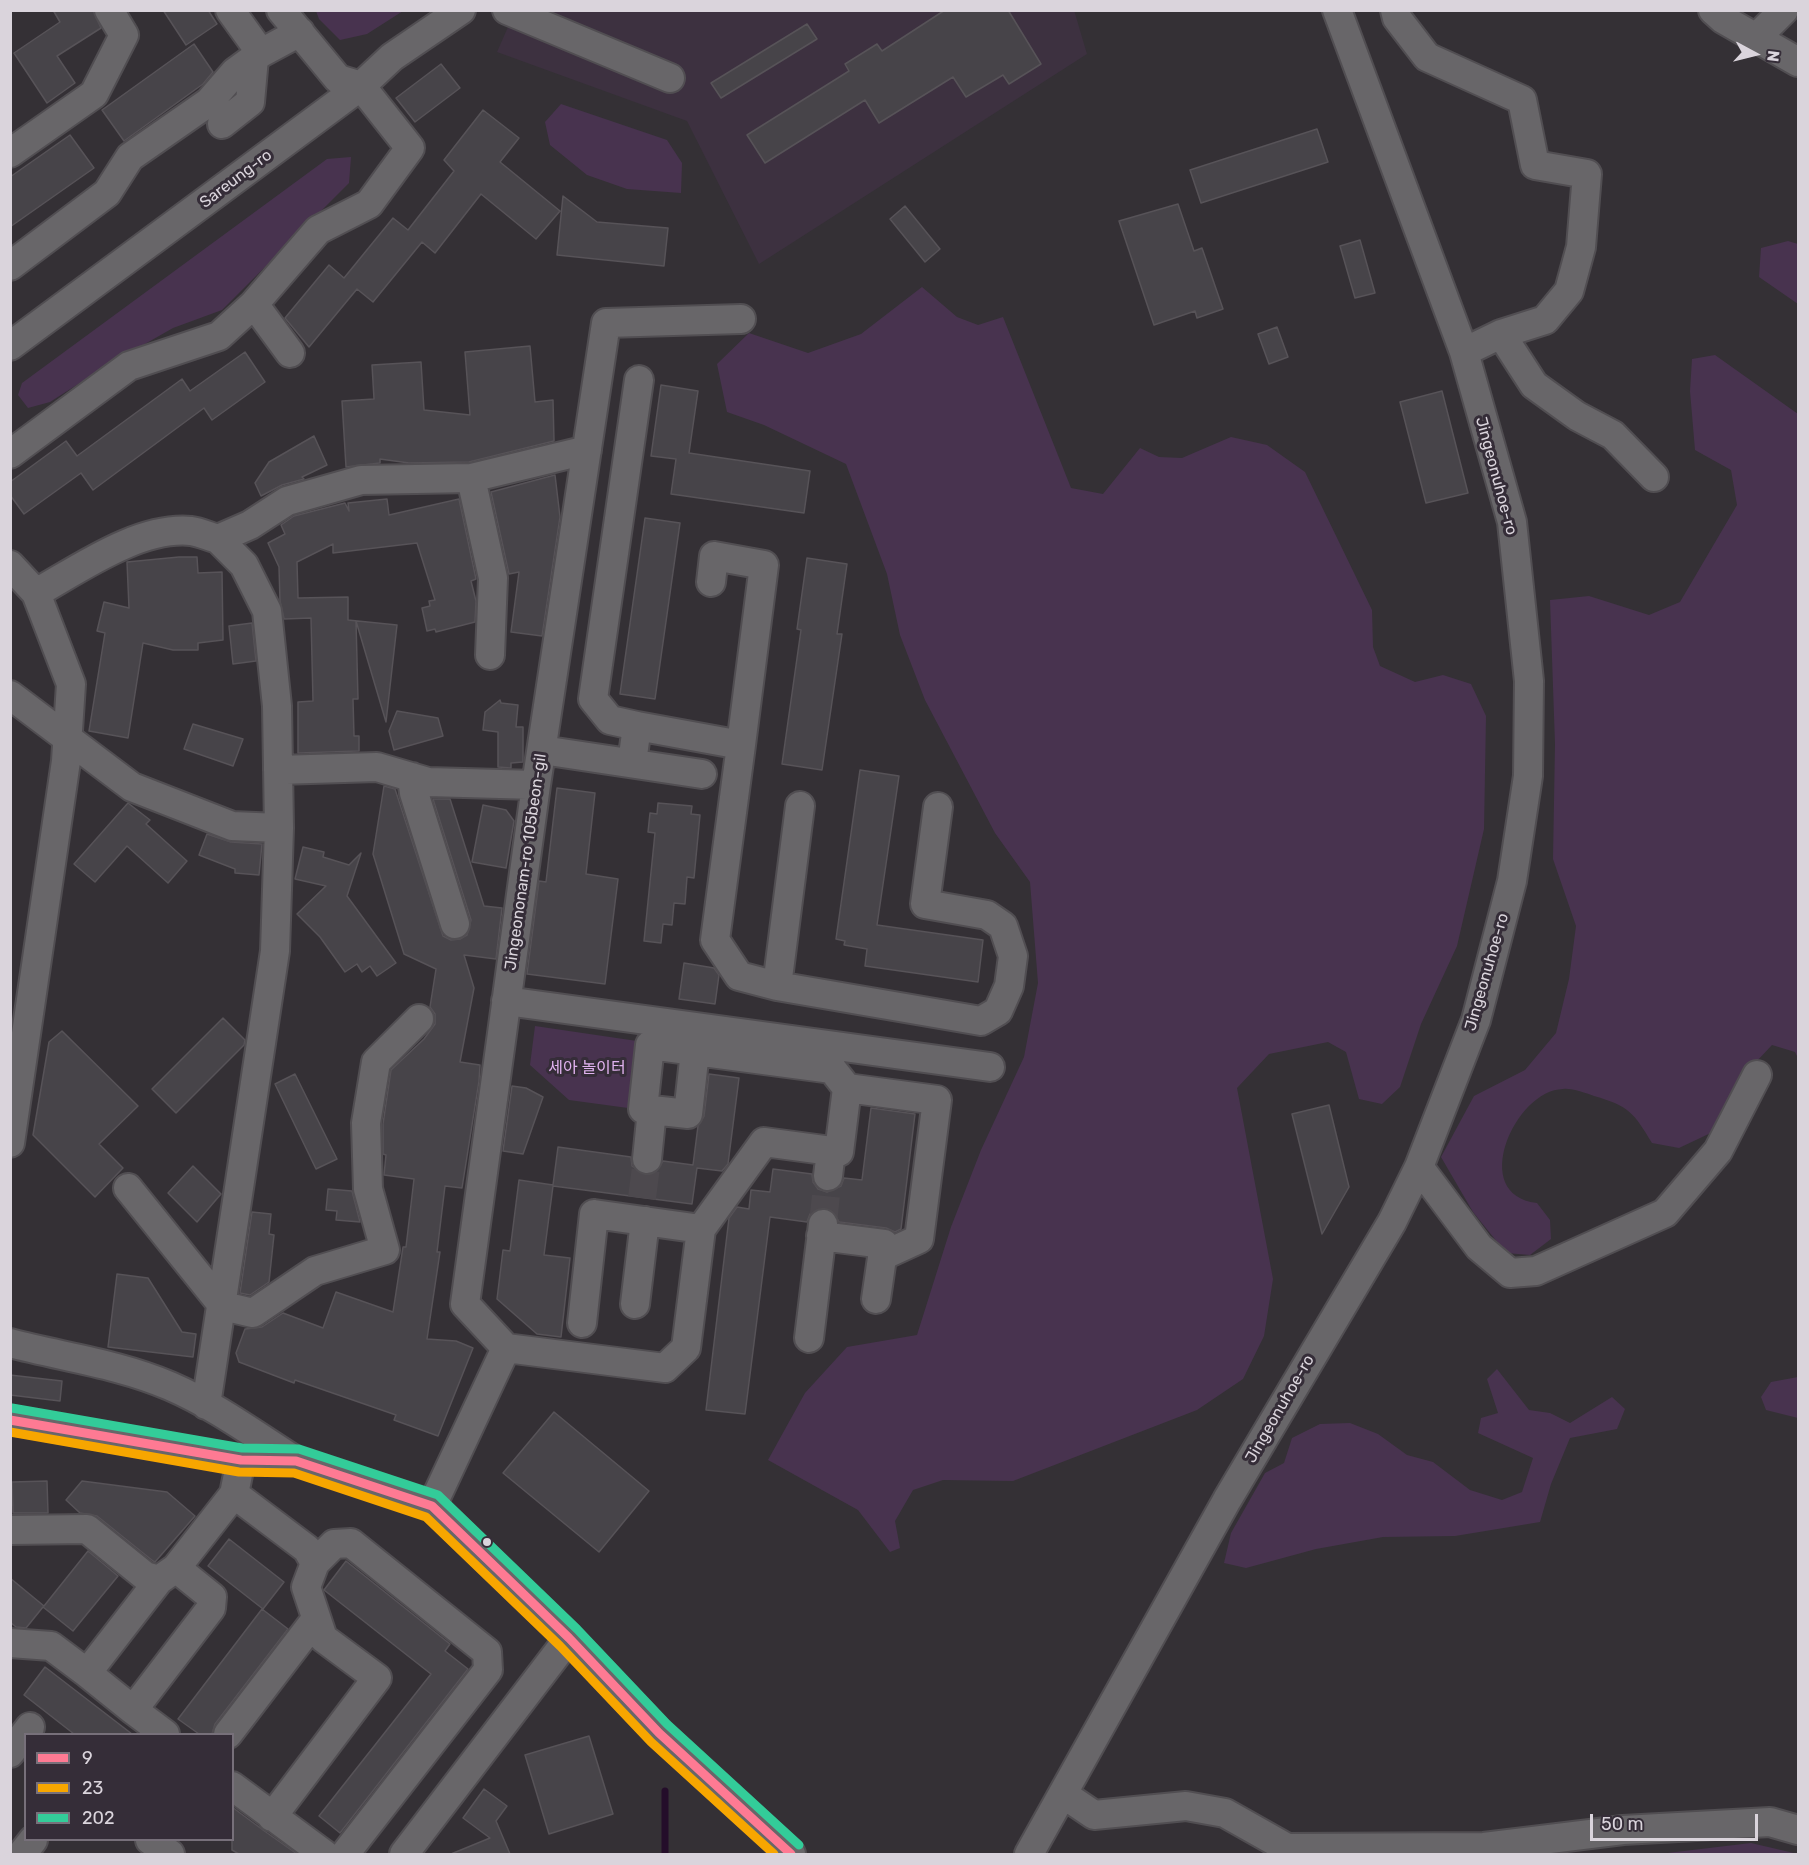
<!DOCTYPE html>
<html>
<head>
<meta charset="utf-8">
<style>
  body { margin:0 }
  #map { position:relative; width:1809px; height:1865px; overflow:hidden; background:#343035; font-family:Rubik,sans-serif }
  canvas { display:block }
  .frame { position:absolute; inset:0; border:12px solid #dad4dc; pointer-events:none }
  .legend { position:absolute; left:24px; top:1733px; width:210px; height:108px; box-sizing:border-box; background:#352d38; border:2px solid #77707a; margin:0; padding:8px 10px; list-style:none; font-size:18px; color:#dad4dc }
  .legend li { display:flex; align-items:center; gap:12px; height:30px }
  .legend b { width:30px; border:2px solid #77707a }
  .north { position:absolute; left:1725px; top:24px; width:60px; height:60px; -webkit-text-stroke:4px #352d38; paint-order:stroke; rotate:97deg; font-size:16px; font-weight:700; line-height:24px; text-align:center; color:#dad4dc }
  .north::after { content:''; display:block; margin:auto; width:21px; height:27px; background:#dad4dc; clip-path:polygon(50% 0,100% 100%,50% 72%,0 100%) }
  .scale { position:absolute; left:1590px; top:1814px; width:168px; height:27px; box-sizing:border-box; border:3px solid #dad4dc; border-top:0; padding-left:8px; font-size:18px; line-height:21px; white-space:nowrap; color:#dad4dc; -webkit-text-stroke:4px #352d38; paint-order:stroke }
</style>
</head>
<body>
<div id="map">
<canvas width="1809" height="1865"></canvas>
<div class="frame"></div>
<ul class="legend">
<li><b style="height:8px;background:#fe7a93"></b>9</li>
<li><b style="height:8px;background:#f7a600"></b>23</li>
<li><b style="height:8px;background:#3c9"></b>202</li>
</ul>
<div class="north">N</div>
<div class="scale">50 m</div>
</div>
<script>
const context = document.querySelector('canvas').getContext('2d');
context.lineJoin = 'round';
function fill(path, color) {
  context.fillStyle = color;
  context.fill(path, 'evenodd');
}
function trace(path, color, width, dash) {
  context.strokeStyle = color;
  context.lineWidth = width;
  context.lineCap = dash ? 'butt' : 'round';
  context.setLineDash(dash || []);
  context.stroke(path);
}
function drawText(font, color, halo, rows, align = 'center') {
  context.font = font + ' Rubik,"Noto Sans KR",sans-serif';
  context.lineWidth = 6;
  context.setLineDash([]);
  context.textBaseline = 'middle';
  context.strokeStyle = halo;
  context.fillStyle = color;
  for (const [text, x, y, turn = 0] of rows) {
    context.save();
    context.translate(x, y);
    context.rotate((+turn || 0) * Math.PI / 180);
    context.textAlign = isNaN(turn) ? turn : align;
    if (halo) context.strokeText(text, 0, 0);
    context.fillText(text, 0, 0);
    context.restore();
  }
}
const built = new Path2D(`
  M1074 10 1087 54 759 264 687 121 497 52 515 11Z`);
const green = new Path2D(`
  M316 11V10L403 11 367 34 340 40 319 19Z
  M561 104 667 140 682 163 681 193 627 189 587 175 550 145 545 122Z
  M351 157 349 183 222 310 173 328 108 365 50 402 28 408 18 395 22 383 327 159Z
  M1788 241 1798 244V304L1759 277 1761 248Z
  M922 287 957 317 978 325 1003 317 1071 488 1103 494 1140 448 1159 457 1182 458 1231 437 1267 445 1305 472 1372 610 1373 647 1380 666 1415 682 1443 675 1471 684 1486 716 1484 829 1457 946 1421 1024 1400 1087 1382 1104 1359 1099 1346 1052 1328 1042 1269 1054 1237 1088 1273 1279 1264 1336 1243 1379 1197 1410 1013 1481 943 1480 913 1490 895 1521 900 1548 890 1552 858 1510 768 1460 805 1393 847 1347 917 1335 951 1227 981 1150 1024 1057 1038 983 1030 882 995 833 925 700 900 635 887 574 846 464 764 425 727 412 717 364 749 333 808 353 861 334Z
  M1715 355 1798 414V1058L1795 1052 1772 1045 1756 1062 1717 1130 1679 1148 1652 1143C1634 1113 1629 1106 1594 1096 1585 1093 1572 1088 1563 1089 1515 1090 1468 1195 1537 1203L1550 1220 1551 1239 1530 1255 1506 1253 1473 1212 1441 1157 1474 1096 1525 1070 1556 1033 1569 979 1576 926 1553 859 1555 744 1550 600 1589 596 1649 615 1680 602 1737 505 1731 470 1695 450 1690 391 1692 359Z
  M535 1026 637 1041 628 1108 569 1100 530 1065Z
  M1497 1369 1529 1410 1550 1413 1570 1423 1612 1397 1625 1409 1617 1429 1570 1438 1551 1484 1540 1522 1455 1536 1383 1537 1316 1549 1246 1568 1224 1563 1231 1533 1265 1473 1284 1463 1292 1438 1320 1424 1350 1423 1378 1434 1407 1455 1433 1462 1470 1490 1502 1500 1522 1492 1533 1458 1478 1433 1481 1418 1498 1413 1487 1379Z
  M1798 1377V1418L1766 1410 1761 1397 1771 1382Z
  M1751 1843 1798 1854H1570H1659Z`);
const stream = new Path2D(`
  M665 1854V1791`);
const building = new Path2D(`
  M53 10H93L101 28 57 56 75 83 47 103 14 53 60 22Z
  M163 10H208L217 24 186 45Z
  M945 10H1008L1041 64 1009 84 1003 75 966 97 953 77 879 123 865 100 765 163 747 135 849 71 845 64 877 44 882 51Z
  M807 24 817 39 721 98 711 83Z
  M194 44 213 72 203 84 124 141 102 110Z
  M441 64 460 88 415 122 396 98Z
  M483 110 519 138 500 162 560 211 536 239 481 194 435 253 422 242 373 302 357 289 309 347 285 318 329 265 344 278 393 218 408 230 454 171 444 160Z
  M1317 129 1328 162 1201 203 1190 170Z
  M70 135 94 168 10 227V177Z
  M563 196 597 222 668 228 664 266 557 255Z
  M1178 204 1194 251 1202 248 1223 309 1197 318 1195 311 1154 325 1119 221Z
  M905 206 940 249 925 262 890 219Z
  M1360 240 1375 293 1355 298 1340 246Z
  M1277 327 1288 357 1269 364 1258 334Z
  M530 346 535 402 553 400 554 441 469 462 409 463 380 459V463L346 467 342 401 374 399 372 365 421 362 424 410 470 415 465 352Z
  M245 352 265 382 212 420 204 408 93 490 81 473 24 514 10 495V482L66 441 77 456 182 379 190 391Z
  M661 385 698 391 689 453 810 471 804 513 671 494 676 459 651 456Z
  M1442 391 1468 493 1426 503 1400 402Z
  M314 436 327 465 302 477 304 479 282 485 261 496 255 483 269 462Z
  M555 475 560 517 542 636 511 632 519 572 509 574 491 492Z
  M387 499 389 515 459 499 476 579 471 581 476 601 475 622 436 632 435 629 427 631 422 608 430 606 429 601 435 600 417 543 333 553V544L297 562 298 598 348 597V620L397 625 386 722 356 621 358 699H353L354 736H359V751L298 753V702L313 701 311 618 284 619 280 601 279 567 268 543 285 534 281 525 294 516 345 503 349 511 348 503Z
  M645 518 680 523 655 699 620 694Z
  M179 557H197L198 573 222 572 223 640 198 643V650H173L143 643 128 738 89 731 105 633 97 631 104 602 129 608 127 562Z
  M807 558 847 564 837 634H842L822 770 782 764 801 630 797 629Z
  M252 623 256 661 233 664 229 626Z
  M500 700 501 703 518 705 516 727H523V762L511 763V768L498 767V732L483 730 485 712Z
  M397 711 438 718 443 736 394 750 389 731Z
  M193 724 243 739 233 766 184 749Z
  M860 770 899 776 877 925 983 940 978 982 865 966 867 949 844 945 845 941 836 939Z
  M384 786 395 789 443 936 451 940 460 939 467 935 471 920 433 799H450L484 906 502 908 496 959 464 955 474 988 460 1062 480 1065 479 1081 462 1188 445 1186 437 1252H440L427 1339 456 1341 473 1348 438 1436 394 1420 396 1415 295 1380 294 1383 239 1362 236 1353 245 1329 262 1327 283 1313 323 1328 336 1292 393 1312 403 1247H406L414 1179 384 1175 386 1155 383 1154V1124L391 1070 424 1039 435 1024V1014L430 1007 436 969 404 954 373 854Z
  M557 788 595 793 586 874 618 879 605 984 527 974 539 881 546 882Z
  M128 803 150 820 146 824 187 861 168 883 127 846 95 882 74 864Z
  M658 803 692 806 691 814 700 815 694 878 687 877 685 904 674 903 672 925 663 924 661 943 644 941 655 833 648 832 650 813 657 814Z
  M483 805 506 810 514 821 506 868 472 862Z
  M207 834 231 842 262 844 259 875 235 873V869L199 855Z
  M303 847 324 852 323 857 349 865 361 853 347 896 396 963 377 976 370 966 362 972 357 964 345 972 320 937 297 914 326 886 295 879Z
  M684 963 714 968 719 975 715 1004 679 999Z
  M223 1018 245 1040 244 1045 176 1113 152 1089Z
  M62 1031 138 1106 99 1144 123 1168 95 1197 33 1135 49 1042Z
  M295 1074 337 1159 316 1169 275 1084Z
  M709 1074 739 1078 728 1164 722 1171 697 1168 692 1204 553 1186 544 1255 570 1258 561 1337 537 1334 497 1299 503 1250 510 1251 519 1180 553 1185 558 1147 631 1157 632 1166 645 1175 654 1174 663 1161 693 1165 698 1126 704 1116Z
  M512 1086 526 1088 543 1097 523 1154 503 1151Z
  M1329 1105 1349 1187 1322 1234 1292 1114Z
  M871 1108 915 1114 901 1229 895 1232 886 1228 839 1222 833 1211 824 1208 810 1214 807 1222 770 1217 745 1414 706 1410 729 1218 737 1207 749 1209 751 1190 770 1192 773 1169 812 1174 813 1182 818 1189 827 1192 841 1186 844 1178 862 1180Z
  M193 1166 221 1194 197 1222 168 1193Z
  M328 1189 352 1191 360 1222 336 1220 337 1211 326 1210Z
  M252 1212 271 1214 269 1234 274 1235 269 1282 250 1295 240 1293Z
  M117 1274 148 1278 182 1332 196 1334 193 1357 108 1347Z
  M10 1375 62 1381 60 1401 10 1395Z
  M554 1412 649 1491 599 1552 503 1473Z
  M47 1481 48 1513H13L12 1482Z
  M82 1481 167 1492 195 1516 155 1562 153 1561 97 1516 80 1513 66 1500Z
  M229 1539 284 1582 263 1609 208 1566Z
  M88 1551 118 1576 73 1631 43 1607 26 1628 16 1627 10 1622V1578L44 1606Z
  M346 1561 450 1644 445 1651 468 1669 340 1833 319 1816 431 1674 324 1590Z
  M262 1609 288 1629 215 1724 212 1734H199L178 1719Z
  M45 1667 132 1734H74L24 1695Z
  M589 1736 613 1814 549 1834 525 1755Z
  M484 1789 507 1806 496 1821 510 1854H451L490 1838 463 1818Z
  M232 1807 263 1830 297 1854H239L232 1850Z`);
const minorTunnel = new Path2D(`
  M642 1198 647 1159
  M823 1224 828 1176`);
const minor = new Path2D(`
  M230 10 261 53
  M281 10 338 79 361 86 410 148 369 204 318 230 254 304 290 353
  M507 10 670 78
  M1395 10 1397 18 1427 57 1522 100 1535 165 1587 174 1581 247 1569 291 1545 320 1501 334 1464 352
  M1713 10 1723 19 1798 62
  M1756 38 1784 10
  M222 124 250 102 254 58
  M10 153 94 94 124 35 109 10
  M10 266 107 193 130 157 209 102 235 72 261 53 300 32
  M1501 334 1534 385 1577 416 1613 435 1654 477
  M10 346 361 86 392 57 461 10
  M10 454 129 366 219 336 254 304
  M471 478 493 578 490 655
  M10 565 36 593C79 569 139 526 191 531 200 532 210 537 218 539L250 525 287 501 361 480 471 478 587 450
  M711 582 714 556 764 565 741 745
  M10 695 132 787 232 826 279 828
  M637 726 610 720 593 699 639 380
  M542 750 702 774
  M632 763 637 726 741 745 715 940 739 976 777 986
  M278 770 377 767 428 782 536 785
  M412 777 414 793 455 924
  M800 806 777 986 981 1021 998 1011 1009 986 1013 956 1003 926 987 915 925 904 938 807
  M506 1001 990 1067
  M695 1051 688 1114 643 1109 650 1045 832 1069 847 1088
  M10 1143 66 761 71 684 36 593
  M647 1159 652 1110
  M1419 1167 1479 1247 1510 1273 1536 1271 1665 1213 1718 1151 1757 1075
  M828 1176 831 1151
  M128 1188 223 1306 253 1313 315 1271 385 1250 368 1189 366 1123 376 1062 419 1019
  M821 1236 884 1244 876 1299
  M635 1304 645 1221
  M582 1323 594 1214 701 1229
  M809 1338 823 1224
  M10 1343C63 1357 119 1364 170 1386 214 1405 255 1435 296 1461
  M506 1348 665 1368 686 1348 701 1229 764 1142 839 1152 847 1088 937 1100 919 1239 882 1256
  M206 1405 275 951 279 828 277 706 267 611 244 565 218 539
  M10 1420 241 1460 296 1461 432 1506 569 1638 659 1733 791 1854
  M234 1494 307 1549 315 1563 306 1587 323 1638 377 1678 272 1817
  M432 1506 506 1348 465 1304 536 785 606 323 741 319
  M10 1530 87 1529 145 1576 159 1580
  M315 1563 334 1544 351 1543 487 1652 488 1670 345 1854
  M176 1568 212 1597 211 1608 133 1710 87 1673 159 1580 176 1568 234 1494 241 1460
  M10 1643 51 1646 87 1673
  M133 1710 165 1734
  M228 1734 316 1619
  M10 1753 30 1727
  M232 1786 324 1854
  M1063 1794 1094 1815 1186 1806 1225 1813 1287 1848 1484 1847 1623 1830 1770 1822 1798 1830
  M150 1840 170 1854
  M22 1854 33 1840
  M404 1854 569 1638
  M1029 1854 1227 1500 1392 1222 1419 1167 1476 1020 1512 881 1528 776 1529 681 1512 522 1464 352 1337 10`);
const bus1 = new Path2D(`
  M10 1420 241 1460 296 1461 432 1506 569 1638 659 1733 791 1854`);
const bus2 = new Path2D(`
  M10 1432 239 1472 294 1473 426 1517 560 1646 651 1742 774 1854`);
const bus3 = new Path2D(`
  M12 1408 242 1448 299 1449 438 1495 577 1629 667 1724 799 1845`);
const markers = [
  [487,1542,5,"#dad4dc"]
];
const streetNames = [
  ["Sareung-ro",236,179,-37],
  ["Jingeonuhoe-ro",1496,476,75],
  ["Jingeononam-ro 105beon-gil",526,862,-82],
  ["Jingeonuhoe-ro",1487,972,-74],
  ["Jingeonuhoe-ro",1280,1409,-60]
];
const parkNames = [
  ["세아 놀이터",587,1068]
];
fill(built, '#3d3140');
fill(green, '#48334f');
trace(stream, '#240d2a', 7);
fill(building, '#474449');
trace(building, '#575358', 1.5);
trace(minorTunnel, '#4d494e', 28, [28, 14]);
trace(minor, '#514e52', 32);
trace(minor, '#686669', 28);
trace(bus1, '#fe7a93', 9);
trace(bus2, '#f7a600', 9);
trace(bus3, '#3c9', 9);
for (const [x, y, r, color] of markers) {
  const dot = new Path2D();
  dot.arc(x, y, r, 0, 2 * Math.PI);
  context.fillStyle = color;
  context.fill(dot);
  trace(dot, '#352d38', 2);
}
drawText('16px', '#dad4dc', '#352d38', streetNames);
drawText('16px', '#e0b2ef', '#352d38', parkNames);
</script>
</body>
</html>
